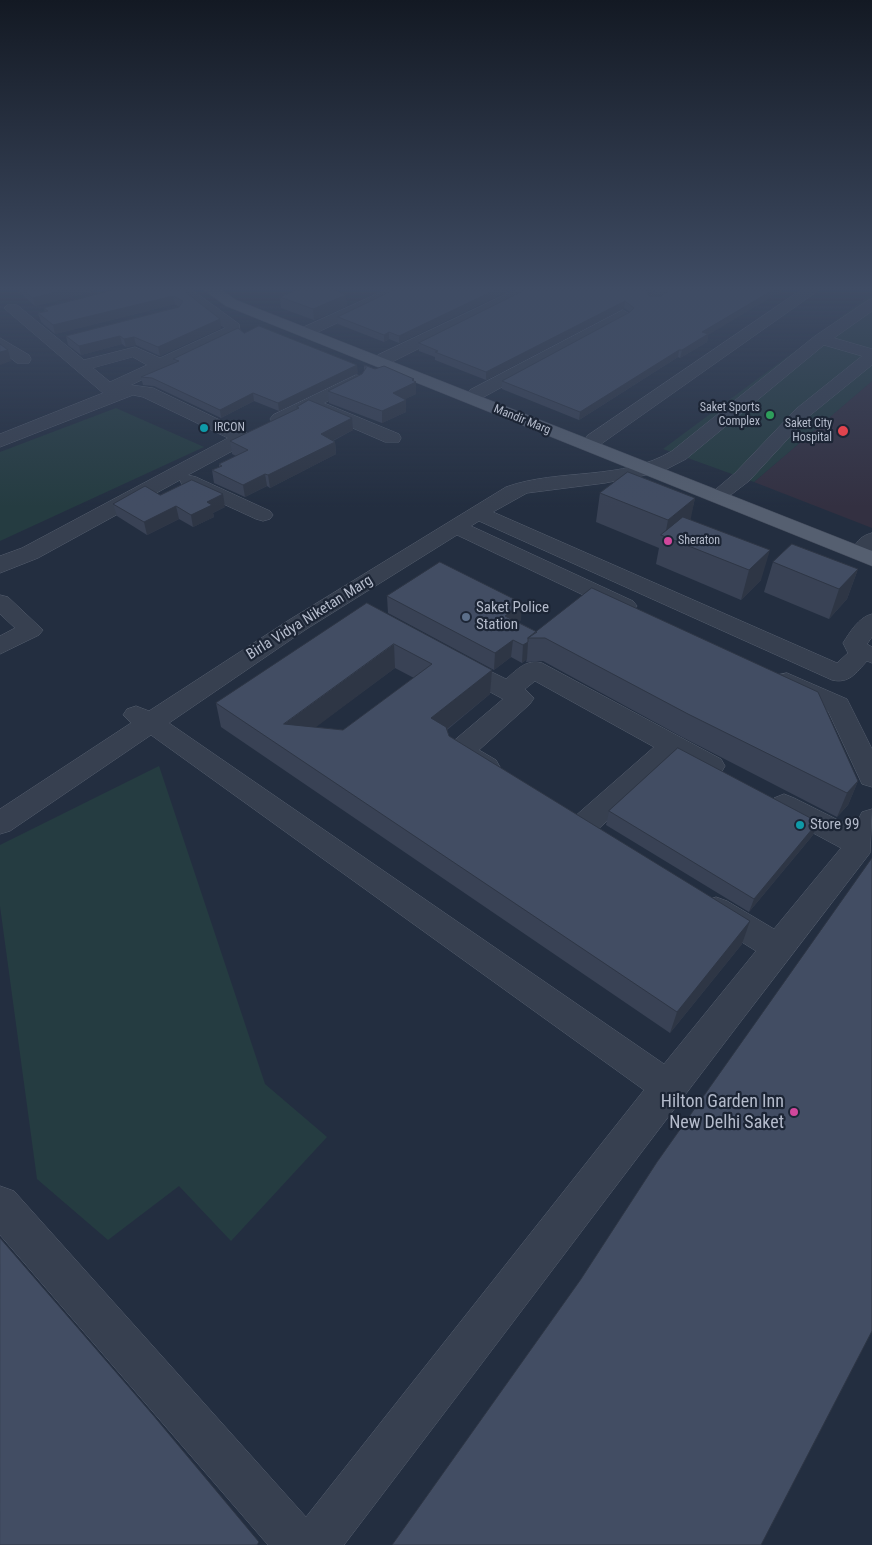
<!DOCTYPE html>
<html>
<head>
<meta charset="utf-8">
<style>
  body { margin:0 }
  canvas { display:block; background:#232e40 }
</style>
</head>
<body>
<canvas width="872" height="1545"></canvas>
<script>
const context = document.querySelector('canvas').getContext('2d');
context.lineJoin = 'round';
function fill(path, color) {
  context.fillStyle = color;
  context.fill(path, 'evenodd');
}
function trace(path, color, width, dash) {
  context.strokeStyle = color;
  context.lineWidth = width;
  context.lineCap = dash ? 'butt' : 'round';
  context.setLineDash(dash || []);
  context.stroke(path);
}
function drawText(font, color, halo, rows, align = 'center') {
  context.font = font + ' "Roboto Condensed",sans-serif';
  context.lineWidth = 4.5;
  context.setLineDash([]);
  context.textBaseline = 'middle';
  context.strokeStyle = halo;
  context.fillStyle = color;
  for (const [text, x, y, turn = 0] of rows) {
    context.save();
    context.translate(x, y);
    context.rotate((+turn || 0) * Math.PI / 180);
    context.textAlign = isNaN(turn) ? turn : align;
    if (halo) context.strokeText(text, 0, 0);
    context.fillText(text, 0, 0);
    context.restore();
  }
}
const medical = new Path2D(`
  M872 381V528L754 482Z`);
const green = new Path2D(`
  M872 294V381L754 482 663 449Z
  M116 408 204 447 0 541V452Z
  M159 766 265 1084 327 1137 231 1241 179 1186 108 1240 37 1179 0 906V845Z`);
const minor = new Path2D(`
  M175 290H192L239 324 240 331 238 334 131 385 153 388 249 434 251 438 249 442 188 475 196 477 270 511 273 515 270 519 263 521 256 519 182 485 180 480 38 558 0 573V556L22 548 228 438 143 397 133 395 0 447V434L103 393 4 308 7 305H17L84 360 135 347 160 358 225 328ZM133 357 147 365 110 382 93 368Z
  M386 290H406L316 333H304L302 330 304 327Z
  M515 290H535L390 363H378L376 359 378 355Z
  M658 290H677L659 302H649L646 299Z
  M801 290H819L601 444H587L585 440 587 436Z
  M872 299V311L834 338 872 349V365L808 417 749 481 732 494 725 496 718 494 715 490 735 473 796 409 862 356 824 345 686 459 661 472 605 483 527 493 493 512 837 663 848 653 843 643C850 632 859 617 872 614V637L867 644 872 647V663L867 661C856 673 849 684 832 680L479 521 471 526 633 601 637 606 633 611 625 613 617 611 457 535 305 630 169 723 664 1064 756 951 705 919 700 910 705 901 716 897 727 901 774 929 841 848 774 812 770 805 774 798 784 794 794 798 854 828 862 812 872 809 870 853C693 1082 520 1314 344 1545H268L0 1235V1186L14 1191 306 1517 644 1090 151 735 10 831 0 834V809L131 723 123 715 127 709 136 706 149 711 289 620 506 487C559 468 623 481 672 451L815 336 867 301Z
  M623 310 631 315 628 318 482 398H470L467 394 470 390Z
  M0 338 29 355 31 359 29 363H17L0 350Z
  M356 375 362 376 365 380 362 384 324 403 399 434 401 438 399 442H385L311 410 285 423H273L270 419 273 415Z
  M872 533V550H858L855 545C860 538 864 535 872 533Z
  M0 595 8 597 43 630 39 635 0 654V636L15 628 0 614Z
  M459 656 506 679C518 669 526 659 542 663L721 759 725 766 721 773 711 776 675 758 593 834 583 837 573 834 569 826 573 818 654 747 535 681 525 689 534 698 530 704 479 750 496 760 500 767 496 774C479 779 455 766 447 751L450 744 503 699 450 670 447 664 450 658Z
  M787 673 847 699 872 749V787L862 784 828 711 778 687 774 681 778 675Z`);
const major = new Path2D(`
  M204 290H222L236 300 872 551V566L226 306Z`);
const wall = new Path2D(`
  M17 290H97L35 306Z
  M183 290 220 319 221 328 160 356 136 345 126 347 122 344 81 355 68 345 66 336 179 307 175 304 55 334 41 322 38 313 45 312 44 308Z
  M394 290H510L399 343 389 339 384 342 338 324V317Z
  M648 295 708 335 707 342 680 358 678 357 579 420 502 389V381L630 312 624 308 486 380 435 360V357L419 351V343Z
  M280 297 347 306 314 320 281 308Z
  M244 333 358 373 279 411 254 401 221 418 154 386 143 385 141 377 174 363 173 359Z
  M364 365 375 369 414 379V381L416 382V394L405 399 406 412 382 423 329 403 328 391 362 374 364 371Z
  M297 407 352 418 353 430 333 441 335 442 336 454 270 488 267 486 245 497 214 483 212 470 219 467V464L236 456 232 454 230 441 297 409Z
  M600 493 695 498 690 519 761 580 741 600 656 564 659 548 596 522Z
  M160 495 225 507 213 513 214 517 193 527 179 519 147 535 117 516 113 504Z
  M773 562 858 569 847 599 829 619 764 592Z
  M387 596 521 620 518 622 537 632 858 781 848 805 837 817 682 737 543 661 526 662 527 659 522 663 511 657 494 670 388 613Z
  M367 603 492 670 490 694 447 730 449 736 742 944 670 1033 221 727 216 703ZM395 668 414 678 343 730 315 727Z
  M609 811 818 822 813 835 749 912 606 825Z`);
const shadedWall = new Path2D(`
  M63 290H97L35 306 33 298Z
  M495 290H510L399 343V336Z
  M646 290H655L645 298Z
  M773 290H783L708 335 707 342 680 358 682 350 702 332Z
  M346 295 347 306 314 320 313 309Z
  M173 296 175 304 55 334 53 325Z
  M625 301 624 308 486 380V372Z
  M220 319 221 328 160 356 158 347Z
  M389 332V339L384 342V335Z
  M120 336 122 344 81 355 79 346Z
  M134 337 136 345 126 347 124 339Z
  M8 350 11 361 0 365V352Z
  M679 350 678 357 579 420 580 412Z
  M357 365 358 373 279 411 278 403Z
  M414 379V383L416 382V394L393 405V393Z
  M253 393 254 401 221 418 220 410Z
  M406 400V412L382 423V411Z
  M352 418 353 430 322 446 321 434Z
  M335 442 336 454 270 488 268 475Z
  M265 474 267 486 245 497 243 485Z
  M223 494 225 507 213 513 214 517 193 527 191 515 207 502Z
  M695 498 689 527 665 536 668 520Z
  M176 506 179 519 147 535 144 522Z
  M770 550 761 580 741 600 749 570Z
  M858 569 847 599 829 619 839 589Z
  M522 603 521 620 504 633 505 616Z
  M513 640 511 657 494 670 495 653Z
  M528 642 527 659 522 663 523 645Z
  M394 644 395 668 288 748 284 724Z
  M492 670 490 694 431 742V718Z
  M858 781 848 805 837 817 847 793Z
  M818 822 813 835 749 912 754 899Z
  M750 921 742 944 670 1033 677 1012Z`);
const building = new Path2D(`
  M24 290H63L33 298Z
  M113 290H183L220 319 158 347 134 337 124 339 120 336 79 346 66 336 179 307 183 301 173 296 53 325 38 313 48 311 44 308Z
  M297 290H334L346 295 313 309 280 297Z
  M394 290H495L399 336 389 332 384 335 338 317Z
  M525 290H646L649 296H661L670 290H773L702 332 708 334 682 350H679L580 412 502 381 630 312 634 308 625 301 486 372 435 352 438 351 419 343Z
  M259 326 357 365 278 403 253 393 220 410 152 378 141 377 179 361 173 359 238 328 244 333Z
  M0 344 8 350 0 352Z
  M364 365 375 369 384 366 414 379 412 380 416 382 393 393 406 400 382 411 328 391 362 374 366 368Z
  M309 400 352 418 321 434 335 442 268 475 265 474 243 485 212 470 222 466 219 464 248 450 230 441 299 408 297 407Z
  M628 472 695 498 668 520 600 493Z
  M192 480 223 494 207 502 212 505 191 515 176 506 144 522 113 504 145 486 160 495Z
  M683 517 770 550 749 570 661 535Z
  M792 544 858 569 839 589 773 562Z
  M440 562 522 603 505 616 537 632 528 638V642L523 645 513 640 495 653 387 596Z
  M592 588 818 692 858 781 847 793 688 714 545 638H528Z
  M367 603 492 670 431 718 446 727 449 736 750 921 677 1012 216 703ZM394 644 432 664 343 730 284 724Z
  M678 748 818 822 754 899 609 811Z
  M872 858V1331L761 1545H392L581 1279 657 1162Z
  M0 1238 153 1415 259 1542 257 1545H0Z`);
const markers = [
  [770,415,5,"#2e9e5b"],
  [204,428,5,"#0f9aa8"],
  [843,431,6,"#e0444e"],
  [668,541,5,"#d1479c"],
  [466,617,5,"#5c6f8a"],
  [800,825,5,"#0f9aa8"],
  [794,1112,5,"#d1479c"]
];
const farPoinames = [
  ["Saket Sports",760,408],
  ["Complex",760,422],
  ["Saket City",832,424],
  ["Hospital",832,438],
  ["IRCON",214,428,"left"],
  ["Sheraton",678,541,"left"]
];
const farStreetnames = [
  ["Mandir Marg",522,420,22]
];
const poiNames = [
  ["Saket Police",476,608],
  ["Station",476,625],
  ["Store 99",810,825]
];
const streetNames = [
  ["Birla Vidya Niketan Marg",310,618,-32]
];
const nearPoinames = [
  ["Hilton Garden Inn",784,1102],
  ["New Delhi Saket",784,1123]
];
fill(medical, '#333041');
fill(green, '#253c41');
trace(minor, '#555e6e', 1);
trace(major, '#414959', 1);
fill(minor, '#374050');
fill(major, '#555f70');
fill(wall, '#394255');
fill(shadedWall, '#2e3645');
fill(building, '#424d63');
trace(building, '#2e3645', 1);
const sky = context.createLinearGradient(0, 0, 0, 507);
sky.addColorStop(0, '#131923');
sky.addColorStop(0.57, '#3f4c64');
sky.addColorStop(1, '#3f4c6400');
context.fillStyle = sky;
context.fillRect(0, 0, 872, 507);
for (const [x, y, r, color] of markers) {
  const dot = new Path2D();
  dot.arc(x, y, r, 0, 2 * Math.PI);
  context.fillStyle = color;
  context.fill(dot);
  trace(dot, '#1c2535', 2);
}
drawText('12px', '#b4bbcb', '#1c2535', farPoinames, 'right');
drawText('12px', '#b4bbcb', '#1c2535', farStreetnames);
drawText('15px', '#b4bbcb', '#1c2535', poiNames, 'left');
drawText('15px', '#b4bbcb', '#1c2535', streetNames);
drawText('18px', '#b4bbcb', '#1c2535', nearPoinames, 'right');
</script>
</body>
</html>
